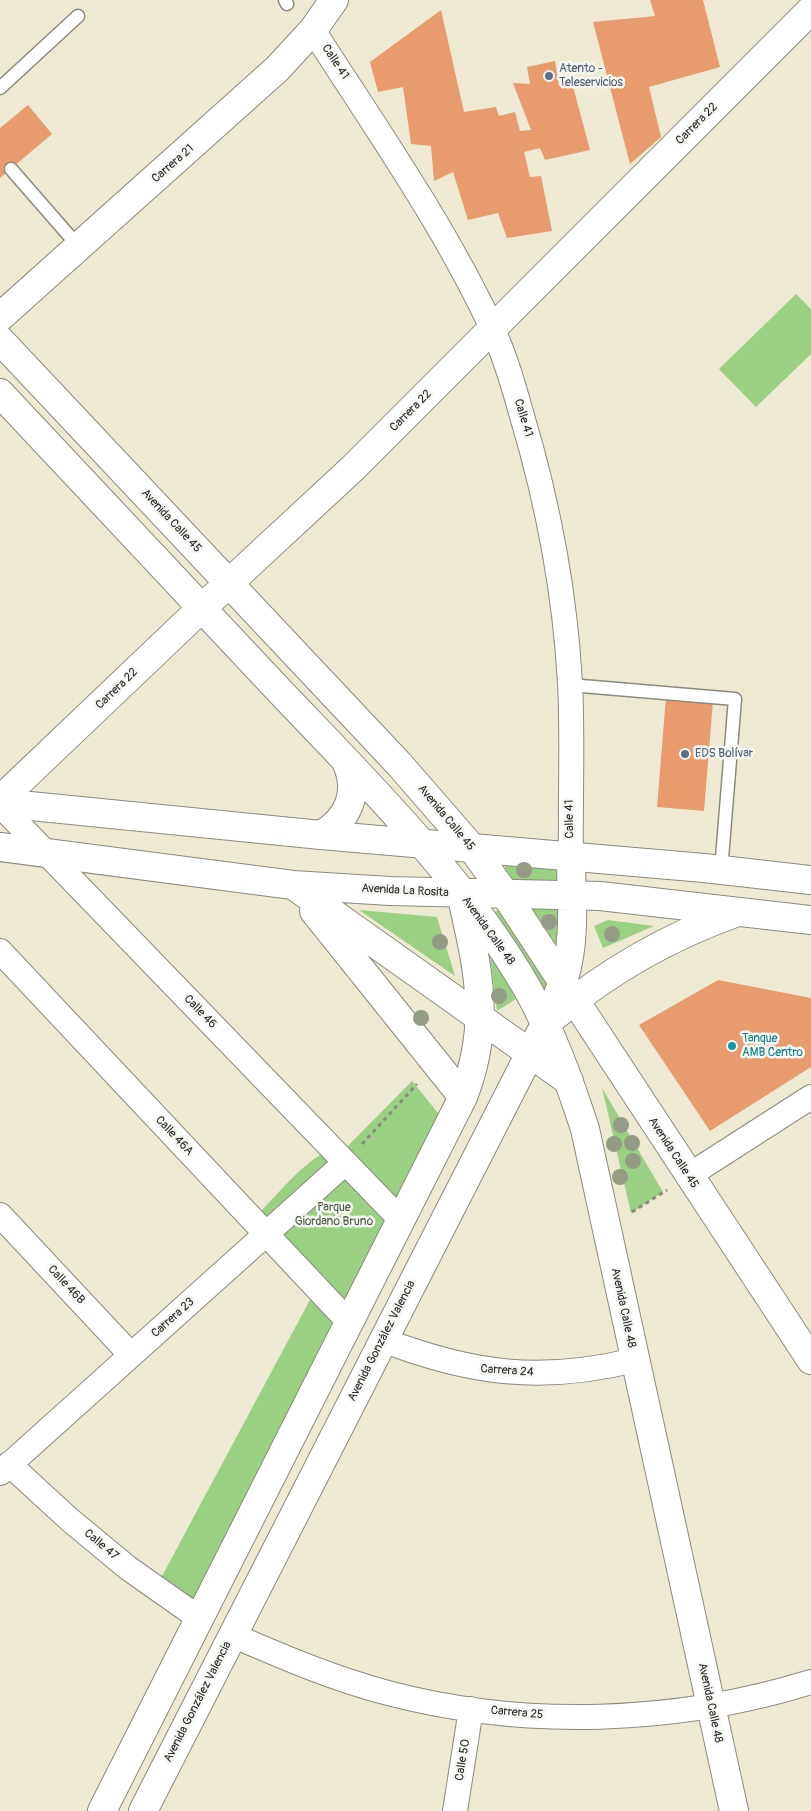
<!DOCTYPE html>
<html>
<head>
<meta charset="utf-8">
<style>
  body { margin:0 }
  canvas { display:block; background:#ede9d3 }
</style>
</head>
<body>
<canvas width="811" height="1811"></canvas>
<script>
const context = document.querySelector('canvas').getContext('2d');
context.lineJoin = 'round';
function fill(path, color) {
  context.fillStyle = color;
  context.fill(path, 'evenodd');
}
function trace(path, color, width, dash) {
  context.strokeStyle = color;
  context.lineWidth = width;
  context.lineCap = dash ? 'butt' : 'round';
  context.setLineDash(dash || []);
  context.stroke(path);
}
function drawText(font, color, halo, rows, align = 'center') {
  context.font = font + ' Pangolin,sans-serif';
  context.lineWidth = 5;
  context.setLineDash([]);
  context.textBaseline = 'middle';
  context.strokeStyle = halo;
  context.fillStyle = color;
  for (const [text, x, y, turn = 0] of rows) {
    context.save();
    context.translate(x, y);
    context.rotate((+turn || 0) * Math.PI / 180);
    context.textAlign = isNaN(turn) ? turn : align;
    if (halo) context.strokeText(text, 0, 0);
    context.fillText(text, 0, 0);
    context.restore();
  }
}
const green = new Path2D(`
  M796 294 811 309V354L756 407 719 369Z
  M505 864H562V888L505 887Z
  M524 907H561L556 958Z
  M501 908 554 990 544 996 491 914Z
  M359 910 437 917 455 976Z
  M608 920 654 926 603 948 594 926Z
  M489 949 516 999 497 1011Z
  M412 1081 438 1113 429 1148 198 1611 161 1578 312 1296 258 1214C281 1192 315 1145 348 1146Z
  M602 1088 663 1192 631 1213Z`);
const building = new Path2D(`
  M650 0H703L720 67 649 87 661 137 630 164 593 22 655 16Z
  M441 10 464 112 496 107 499 116 515 112 520 131 531 130 513 83 530 84 527 67 555 61 559 86 572 83 590 150 545 160 540 148 524 152 530 177 541 176 552 231 507 238 498 213 468 220 453 172 434 181 431 146 411 144 403 87 378 92 370 62Z
  M28 105 52 134 0 178V128Z
  M666 697 713 701 704 811 657 807Z
  M718 980 811 998V1067L710 1131 639 1025Z`);
const path = new Path2D(`
  M362 1144 417 1084
  M632 1212 667 1190`);
const lane = new Path2D(`
  M285 0 287 4
  M0 88 78 16
  M11 169 79 247
  M570 685 735 699 721 870`);
const street = new Path2D(`
  M313 30C375 127 443 223 492 328 505 355 514 387 522 416 548 503 565 593 570 683 573 741 570 800 571 857
  M0 805 400 1219
  M0 951 348 1321
  M688 1176 811 1097
  M0 1215 131 1355
  M383 1340C471 1374 542 1383 635 1360
  M9 1464 70 1520 128 1568 199 1618
  M0 1473 345 1163
  M232 1635C283 1657 334 1679 388 1693 525 1729 676 1724 811 1682
  M455 1811 471 1709`);
const secondary = new Path2D(`
  M0 317 277 69 313 30 334 0
  M0 800 188 621 353 468 811 10
  M0 803 321 835 704 868 811 880
  M0 847 293 885 390 891 600 896 811 920
  M293 885 569 1081
  M314 911 463 1097
  M556 1015C610 970 668 937 735 913
  M102 1811 463 1097C492 1023 478 968 461 894
  M143 1811 545 1024C554 1004 564 984 568 962 575 928 571 892 571 857`);
const primary = new Path2D(`
  M0 340 399 764 472 848 505 894 811 1360
  M0 393C91 490 183 587 274 685 364 780 461 874 527 988 552 1033 569 1080 585 1129L734 1811
  M321 835C349 819 360 792 346 761`);
const trees = [
  [524,870],
  [549,922],
  [612,934],
  [440,942],
  [499,996],
  [421,1018],
  [621,1125],
  [632,1143],
  [614,1144],
  [633,1161],
  [620,1177]
];
const markers = [
  [549,76,5,"#5c6f8a"],
  [685,754,5,"#5c6f8a"],
  [732,1046,5,"#0f9aa8"]
];
const streetNames = [
  ["Calle 41",335,62,56],
  ["Carrera 22",697,124,-45],
  ["Carrera 21",173,164,-41],
  ["Carrera 22",411,411,-45],
  ["Calle 41",523,418,73],
  ["Avenida Calle 45",171,521,47],
  ["Carrera 22",117,689,-44],
  ["Avenida Calle 45",446,818,50],
  ["Calle 41",570,819,-91],
  ["Avenida La Rosita",405,891,3],
  ["Avenida Calle 48",488,931,54],
  ["Calle 46",200,1012,46],
  ["Calle 46A",174,1136,47],
  ["Avenida Calle 45",673,1153,57],
  ["Calle 46B",66,1285,47],
  ["Avenida Calle 48",623,1308,78],
  ["Carrera 23",173,1318,-42],
  ["Avenida González Valencia",382,1341,-63],
  ["Carrera 24",507,1371,4],
  ["Calle 47",101,1545,40],
  ["Avenida González Valencia",198,1702,-63],
  ["Avenida Calle 48",710,1703,78],
  ["Carrera 25",517,1713,5],
  ["Calle 50",463,1760,-81]
];
const serviceNames = [
  ["Atento -",559,69],
  ["Teleservicios",559,83],
  ["EDS Bolívar",695,754]
];
const cultureNames = [
  ["Tanque",742,1039],
  ["AMB Centro",742,1053]
];
const parkNames = [
  ["Parque",334,1208],
  ["Giordano Bruno",334,1222]
];
fill(green, '#9ad081');
fill(building, '#e89c6e');
trace(lane, '#8c8a7f', 15);
trace(street, '#8c8a7f', 26);
trace(secondary, '#8c8a7f', 30);
trace(primary, '#8c8a7f', 30);
trace(path, '#8c8a7f', 3, [4, 4]);
trace(lane, '#fff', 12);
trace(street, '#fff', 24);
trace(secondary, '#fff', 28);
trace(primary, '#fff', 28);
context.fillStyle = '#949c85';
for (const [x, y] of trees) {
  context.beginPath();
  context.arc(x, y, 8, 0, 2 * Math.PI);
  context.fill();
}
for (const [x, y, r, color] of markers) {
  const dot = new Path2D();
  dot.arc(x, y, r, 0, 2 * Math.PI);
  context.fillStyle = color;
  context.fill(dot);
  trace(dot, '#f6f6f2', 2);
}
drawText('12px', '#2b2b2b', '#f6f6f2', streetNames);
drawText('12px', '#4e5e75', '#f6f6f2', serviceNames, 'left');
drawText('12px', '#0d838f', '#f6f6f2', cultureNames, 'left');
drawText('12px', '#4c5d45', '#f6f6f2', parkNames);
</script>
</body>
</html>
